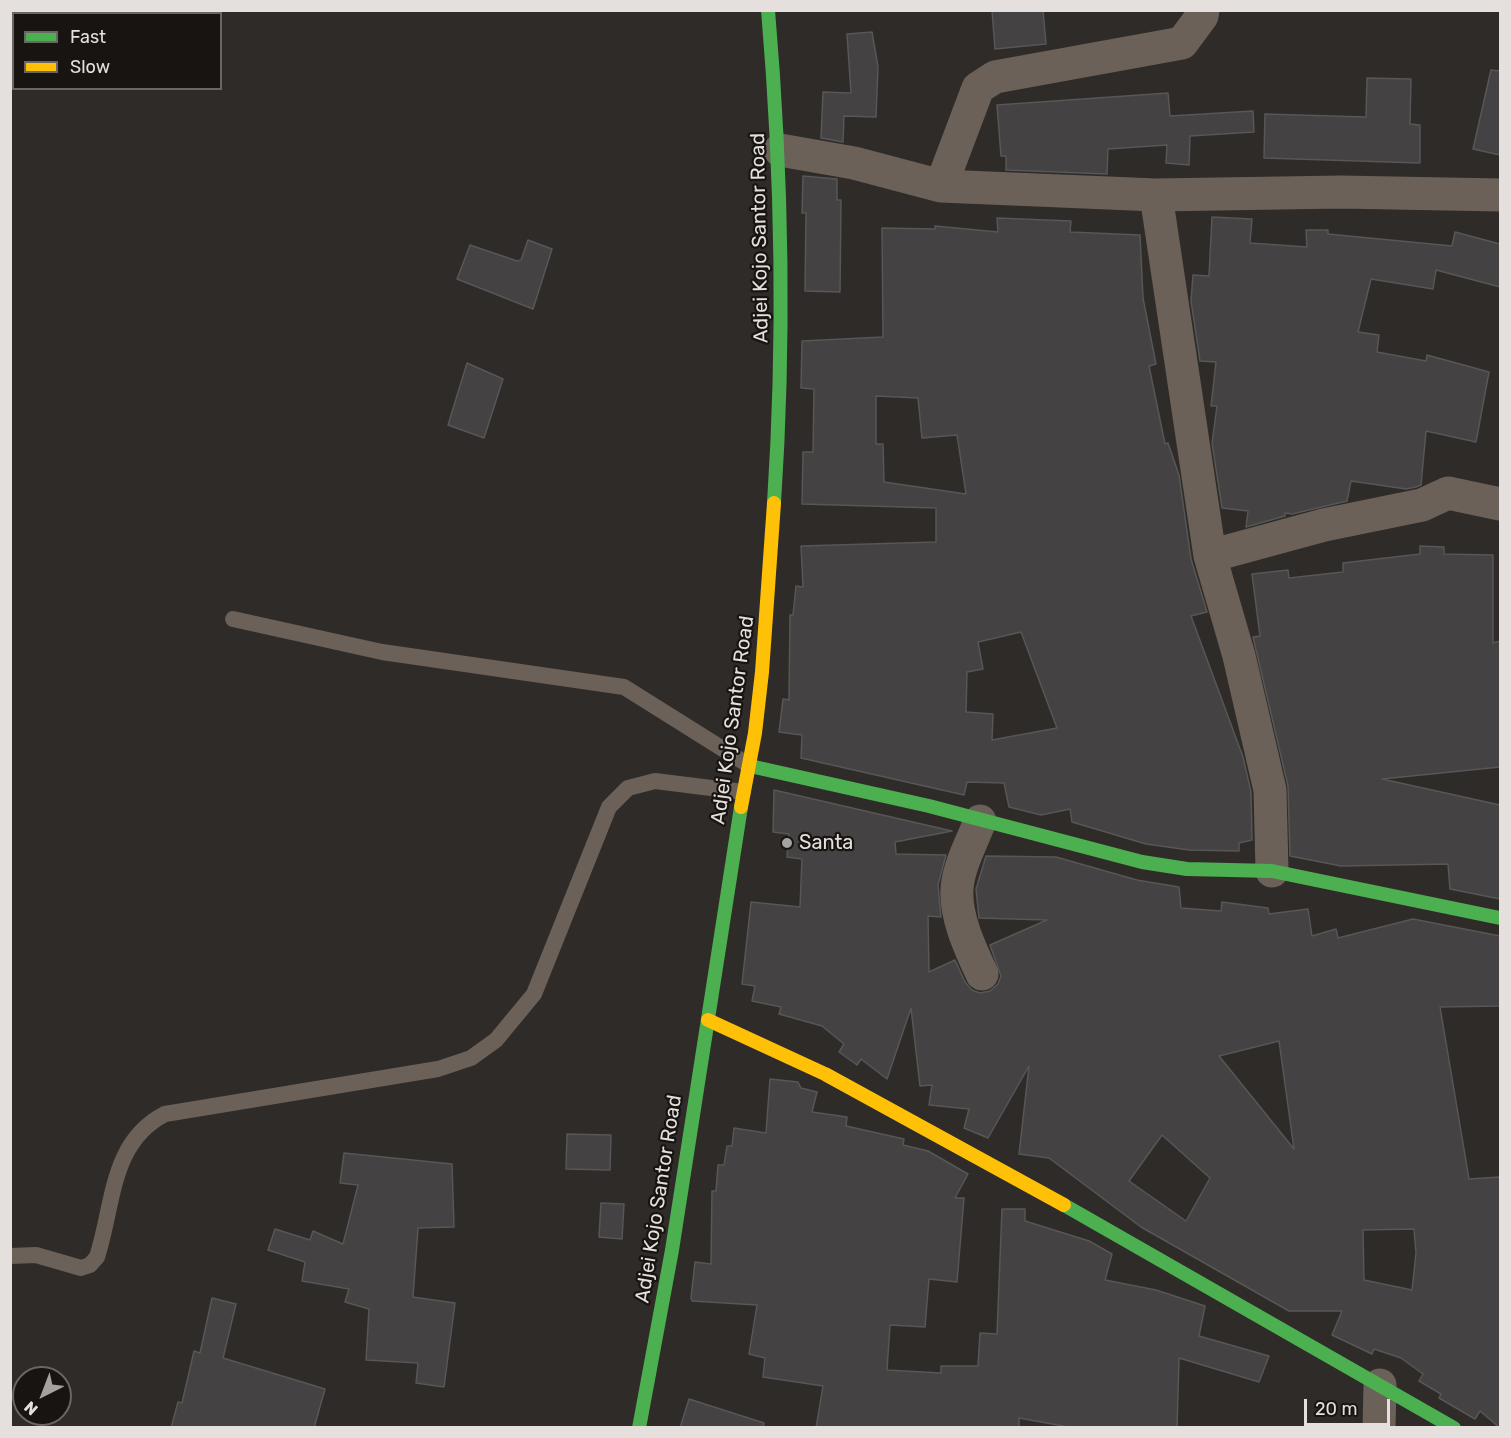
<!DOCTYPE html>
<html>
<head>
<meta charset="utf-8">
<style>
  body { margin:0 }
  #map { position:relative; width:1511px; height:1438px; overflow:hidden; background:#2f2b28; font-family:Rubik,sans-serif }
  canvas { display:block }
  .frame { position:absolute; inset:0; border:12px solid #e5e0dd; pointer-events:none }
  .legend { position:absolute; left:12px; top:12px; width:210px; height:78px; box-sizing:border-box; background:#171411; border:2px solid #696663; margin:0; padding:8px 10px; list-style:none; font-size:18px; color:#e5e0dd }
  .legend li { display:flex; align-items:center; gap:12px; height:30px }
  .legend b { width:30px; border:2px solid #696663 }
  .north { position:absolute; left:12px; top:1366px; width:60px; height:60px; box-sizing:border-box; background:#171411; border:2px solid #696663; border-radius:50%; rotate:222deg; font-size:16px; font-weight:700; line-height:24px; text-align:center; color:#e5e0dd }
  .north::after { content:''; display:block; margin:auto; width:21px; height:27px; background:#a5a19e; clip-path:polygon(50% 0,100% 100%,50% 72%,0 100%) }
  .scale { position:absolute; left:1304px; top:1399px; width:86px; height:27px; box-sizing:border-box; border:3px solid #e5e0dd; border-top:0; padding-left:8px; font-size:18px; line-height:21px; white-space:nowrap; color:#e5e0dd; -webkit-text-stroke:4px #171411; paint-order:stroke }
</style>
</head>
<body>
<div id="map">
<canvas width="1511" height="1438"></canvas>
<div class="frame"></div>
<ul class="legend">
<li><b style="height:8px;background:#4caf50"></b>Fast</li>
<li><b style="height:8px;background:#ffc107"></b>Slow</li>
</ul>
<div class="north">N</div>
<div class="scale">20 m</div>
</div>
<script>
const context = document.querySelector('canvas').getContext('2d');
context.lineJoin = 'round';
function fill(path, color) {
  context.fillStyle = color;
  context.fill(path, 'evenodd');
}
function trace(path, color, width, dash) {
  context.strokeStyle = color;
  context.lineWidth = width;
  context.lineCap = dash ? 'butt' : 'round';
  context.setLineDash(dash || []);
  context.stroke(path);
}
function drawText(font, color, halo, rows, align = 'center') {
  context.font = font + ' Rubik,sans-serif';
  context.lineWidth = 4.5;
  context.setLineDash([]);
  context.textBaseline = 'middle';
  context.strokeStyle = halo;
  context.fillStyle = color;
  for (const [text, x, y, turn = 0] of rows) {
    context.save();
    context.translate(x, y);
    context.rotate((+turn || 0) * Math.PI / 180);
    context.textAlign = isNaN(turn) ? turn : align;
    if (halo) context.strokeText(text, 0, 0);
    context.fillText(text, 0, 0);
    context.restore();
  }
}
const building = new Path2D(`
  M992 10H1043L1046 44 995 49Z
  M872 32 878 67 876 117 844 116 843 142 821 138 823 92 851 93 847 34Z
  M1491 70 1500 71V155L1473 149Z
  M1367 78 1411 79 1410 124 1420 125V163L1264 158 1265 114 1366 117Z
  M1168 93 1170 116 1253 111 1254 132 1190 136 1189 165 1166 163 1167 145 1108 149 1107 174 1006 170V156H1001L997 105Z
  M803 176 837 179V200H841L840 292 805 291 806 213H802Z
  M1212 217 1252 219 1250 243 1307 247 1306 230H1328V234L1452 246 1455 232 1500 244V287L1436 270 1433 289 1371 279 1358 332 1379 335 1377 352 1426 361 1427 355 1489 372 1476 442 1426 431 1421 485 1416 487 1406 489 1351 481 1347 501 1292 514 1285 513V516L1246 527 1248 511 1222 508 1212 443 1217 406H1211L1216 362 1200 361 1191 301 1193 275 1209 276Z
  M997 218 1071 221 1070 232 1140 235 1143 298 1156 364 1149 366 1165 444 1168 443 1179 475 1191 559 1207 612 1191 616 1243 757 1251 792 1252 840 1239 843V851L1189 850 1146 844 1072 822 1070 809 1041 815 1009 807 1004 783 967 782 964 795 801 758 802 735 779 732 783 699 789 700 790 615H793L796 586 803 587 801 546 936 542V508L802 504 803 452H813L814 389 801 388 802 341 883 337 882 228 935 229V226L998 232ZM876 396 918 398 922 438 957 435 966 494 884 482 883 444H876ZM1021 632 1057 728 992 740 993 714 966 712 967 672 983 669 978 642Z
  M528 240 552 249 533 309 457 279 470 245 517 261 521 260Z
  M467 363 503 379 484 438 448 425Z
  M1420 546 1444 547V554L1493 555V643L1500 641V767L1382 779 1500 805V899L1450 889 1448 864 1341 866 1290 856 1288 786 1253 637 1260 636 1252 574 1288 570 1289 578 1343 572V563L1420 554Z
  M774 790 952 831 895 842 896 854 946 855 938 885 941 917 928 916 929 972 955 960 965 982 972 990 980 993 990 991 998 984 1001 976 990 945 1047 920 979 918 976 889 986 856 1056 857 1137 880 1179 887 1181 908 1221 911 1222 902 1268 908 1269 914 1308 909 1312 936 1336 929 1338 938 1413 919 1500 936V1006L1440 1007 1469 1179 1500 1177V1428L1480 1411 1475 1419 1439 1398 1441 1394 1419 1381 1423 1374 1401 1358 1374 1349 1372 1354 1332 1335 1342 1311H1289L1141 1227 1049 1158 1019 1154 1029 1066 988 1138 964 1128 969 1109 929 1105 932 1085 920 1086 911 1008 887 1079 861 1059 857 1065 839 1052 844 1044 822 1026 779 1014 781 1007 752 1001 755 986 742 984 751 902 800 907 802 859 787 857 789 834 773 832ZM1279 1041 1294 1149 1219 1056ZM1162 1135 1210 1178 1186 1221 1129 1181ZM1414 1229 1416 1253 1412 1290 1364 1280 1363 1230Z
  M770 1079 798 1082 801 1088 817 1092 812 1112 847 1117 846 1126 904 1139 903 1145 928 1151 968 1174 955 1198H964L957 1282 929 1279 925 1327 890 1325 887 1370 941 1373V1366H978L980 1333 997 1334 1002 1209H1025V1221L1089 1241 1112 1254 1105 1280 1156 1290 1205 1306 1199 1336 1269 1356 1259 1382 1179 1358 1177 1428H1074L1019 1418V1428H816L823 1386 763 1377 765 1358 749 1354 757 1305 692 1301 691 1298 695 1262 711 1264 712 1191H716L718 1165H724L727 1146H732L734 1128 766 1133Z
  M567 1134 611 1135 610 1170 566 1169Z
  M344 1153 452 1164 454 1227 418 1228 413 1297 455 1303 444 1387 416 1383 418 1363 366 1360 369 1309 345 1302 349 1289 302 1281 305 1262 268 1250 275 1229 310 1240 313 1231 343 1244 358 1185 340 1183Z
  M601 1203 624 1204 622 1239 599 1237Z
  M212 1298 236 1304 223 1358 325 1389 314 1428H171L178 1402 182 1403 194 1351 200 1353Z
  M689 1399 764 1423 763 1428H680Z`);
const lane = new Path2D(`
  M233 619 382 652 624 687 750 766
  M10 1256 36 1255 81 1268 90 1265 97 1257C114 1205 110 1142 165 1114L438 1069 471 1058 496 1040 534 994 609 807 628 788 655 781 743 792`);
const street = new Path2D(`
  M780 150 854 163 941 186 1156 195 1341 192 1500 195
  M941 186 978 88 995 77 1182 43 1202 16 1203 10
  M1156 195 1210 556 1239 656 1270 790 1272 871
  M1210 556 1324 525 1422 505 1448 493 1500 504
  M980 821C972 842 959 865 957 888 955 917 970 948 982 974
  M1379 1428 1380 1385`);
const fast = new Path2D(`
  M768 10C782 174 785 338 774 503
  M750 766 929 806 1142 862 1187 869 1272 871 1500 918
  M1064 1205 1454 1428
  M639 1428 672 1250 741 807`);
const slow = new Path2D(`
  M741 807 755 733 762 672 774 503
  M708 1020 825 1074 1064 1205`);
const markers = [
  [787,843,6,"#a5a19e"]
];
const streetNames = [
  ["Adjei Kojo Santor Road",760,238,-91],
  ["Adjei Kojo Santor Road",733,720,-82],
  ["Adjei Kojo Santor Road",659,1199,-81]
];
const poiNames = [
  ["Santa",799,843]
];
fill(building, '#444242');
trace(building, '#575757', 1.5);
trace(lane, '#6b6158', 16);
trace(street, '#6b6158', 33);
trace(fast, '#4caf50', 14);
trace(slow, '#ffc107', 14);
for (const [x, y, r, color] of markers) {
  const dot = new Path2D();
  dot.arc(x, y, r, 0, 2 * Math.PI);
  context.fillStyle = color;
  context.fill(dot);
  trace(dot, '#171411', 2);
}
drawText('20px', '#e5e0dd', '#171411', streetNames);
drawText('20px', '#e5e0dd', '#171411', poiNames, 'left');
</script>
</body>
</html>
